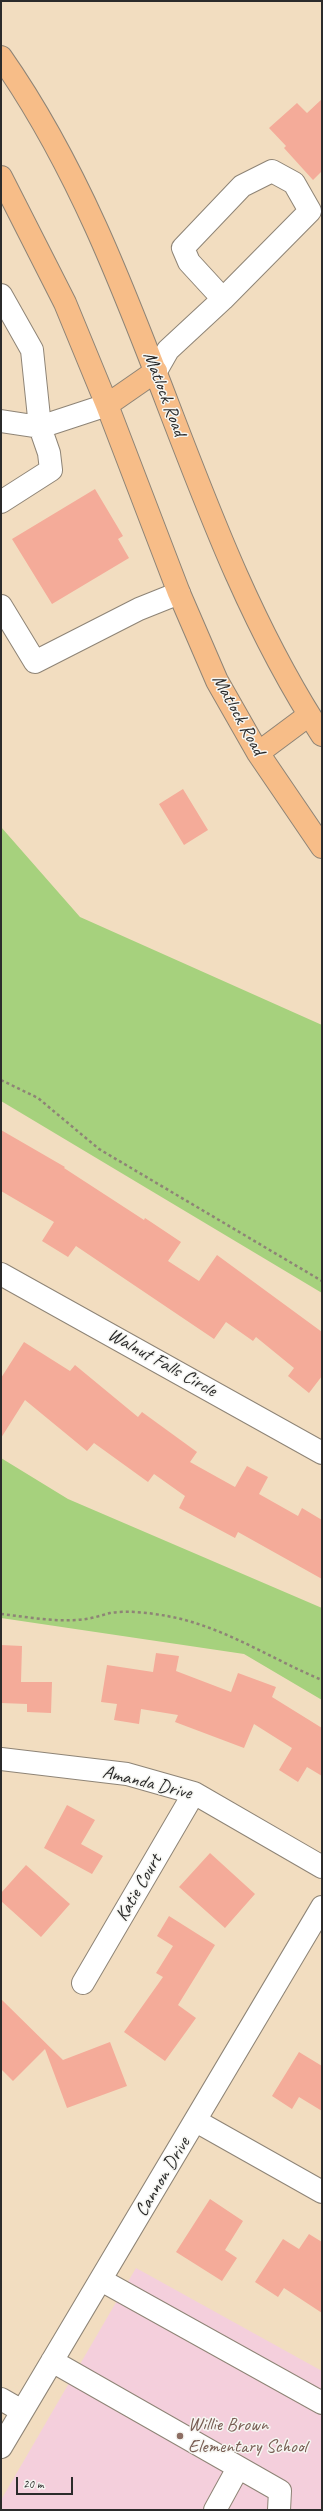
<!DOCTYPE html>
<html>
<head>
<meta charset="utf-8">
<style>
  body { margin:0 }
  #map { position:relative; width:323px; height:2511px; overflow:hidden; background:#f2ddc0; font-family:Caveat,sans-serif }
  canvas { display:block }
  .frame { position:absolute; inset:0; border:2px solid #2b2b2b; pointer-events:none }
  .scale { position:absolute; left:16px; top:2477px; width:57px; height:18px; box-sizing:border-box; border:2px solid #2b2b2b; border-top:0; padding-left:5px; font-size:12px; line-height:14px; white-space:nowrap; color:#2b2b2b; -webkit-text-stroke:3px #f6f6f2; paint-order:stroke }
</style>
</head>
<body>
<div id="map">
<canvas width="323" height="2511"></canvas>
<div class="frame"></div>
<div class="scale">20 m</div>
</div>
<script>
const context = document.querySelector('canvas').getContext('2d');
context.lineJoin = 'round';
function fill(path, color) {
  context.fillStyle = color;
  context.fill(path, 'evenodd');
}
function trace(path, color, width, dash) {
  context.strokeStyle = color;
  context.lineWidth = width;
  context.lineCap = dash ? 'butt' : 'round';
  context.setLineDash(dash || []);
  context.stroke(path);
}
function drawText(font, color, halo, rows, align = 'center') {
  context.font = font + ' Caveat,sans-serif';
  context.lineWidth = 3;
  context.setLineDash([]);
  context.textBaseline = 'middle';
  context.strokeStyle = halo;
  context.fillStyle = color;
  for (const [text, x, y, turn = 0] of rows) {
    context.save();
    context.translate(x, y);
    context.rotate((+turn || 0) * Math.PI / 180);
    context.textAlign = isNaN(turn) ? turn : align;
    if (halo) context.strokeText(text, 0, 0);
    context.fillText(text, 0, 0);
    context.restore();
  }
}
const built = new Path2D(`
  M136 2268 322 2371V2510H1V2500Z`);
const green = new Path2D(`
  M1 827 80 917 322 1025V1293L1 1101Z
  M1 1458 68 1499 322 1608V1700L244 1654 1 1618Z`);
const building = new Path2D(`
  M322 99V171L313 180 284 148 286 146 269 128 297 103 307 113Z
  M95 489 123 536 118 539 129 558 52 604 12 539Z
  M183 789 208 830 184 845 159 804Z
  M1 1130 65 1167 64 1168 144 1220 145 1218 181 1242 168 1261 199 1281 217 1255 322 1332V1376L309 1393 288 1376 294 1368 256 1337 253 1341 226 1322 214 1339 76 1246 68 1257 42 1241 54 1222 1 1191Z
  M24 1342 70 1371 75 1365 138 1417 142 1412 197 1452 190 1462 235 1487 247 1466 268 1477 259 1494 298 1516 302 1508 322 1520V1579L238 1532 235 1538 179 1508 185 1496 154 1474 148 1482 94 1443 87 1451 25 1400 1 1438V1378Z
  M1 1645 22 1646 21 1682H52L51 1713 27 1712V1704L1 1703Z
  M156 1653 179 1656 176 1671 231 1692 238 1673 276 1687 272 1697 322 1728V1776L307 1767 298 1782 279 1770 292 1748 254 1724 244 1748 175 1722 178 1715 141 1709 139 1724 114 1720 117 1704 101 1702 107 1665 153 1672Z
  M67 1805 95 1820 81 1844 103 1856 92 1874 44 1848Z
  M210 1853 255 1894 225 1928 179 1887Z
  M26 1865 70 1904 41 1937 1 1901V1893Z
  M169 1916 215 1945 178 2005 196 2018 165 2061 124 2032 163 1977 156 1973 173 1946 157 1936Z
  M1 1999 63 2060 110 2042 127 2086 67 2108 45 2049 13 2081 1 2069Z
  M299 2052 322 2066V2111L299 2097 292 2109 272 2096Z
  M210 2199 243 2221 225 2250 237 2258 222 2281 176 2252Z
  M309 2234 322 2242V2313L284 2288 278 2297 255 2282 283 2239 299 2249Z`);
const path = new Path2D(`
  M1 1080 38 1098 99 1149 322 1281
  M1 1614C29 1617 58 1623 86 1619 94 1618 102 1615 110 1613 128 1610 150 1613 167 1616 223 1626 271 1659 322 1680`);
const minor = new Path2D(`
  M1 295 32 350 40 427 49 453 51 470 1 502
  M156 371 168 350 223 299 310 211 294 183 272 171 242 186 183 248 189 262 223 299
  M1 421 40 427 107 405
  M1 606 35 662 139 609 179 593
  M1 1274 322 1453
  M1 1759 127 1774 194 1793 322 1867
  M83 1983 194 1793
  M196 2121 322 2192
  M101 2280 322 2403
  M52 2361 280 2491 279 2510
  M1 2399 22 2411
  M1 2447 322 1907
  M215 2510 238 2468`);
const major = new Path2D(`
  M1 57C146 264 184 524 322 735
  M1 177 65 303 107 405 179 593 217 681 258 753 322 847
  M107 405 156 371
  M258 753 309 715`);
const markers = [
  [180,2436,4,"#8d6e63"]
];
const streetNames = [
  ["Matlock Road",164,394,69],
  ["Matlock Road",238,715,61],
  ["Walnut Falls Circle",162,1363,29],
  ["Amanda Drive",147,1783,14],
  ["Katie Court",139,1888,-60],
  ["Cannon Drive",163,2177,-59]
];
const educationNames = [
  ["Willie Brown",188,2425],
  ["Elementary School",188,2447]
];
fill(built, '#f4cfdc');
fill(green, '#a6d17d');
fill(building, '#f4ab99');
trace(minor, '#8e8476', 24);
trace(major, '#8e8476', 24);
trace(path, '#8e8476', 2.5, [3, 3]);
trace(minor, '#fff', 22);
trace(major, '#f7bd88', 22);
for (const [x, y, r, color] of markers) {
  const dot = new Path2D();
  dot.arc(x, y, r, 0, 2 * Math.PI);
  context.fillStyle = color;
  context.fill(dot);
  trace(dot, '#f6f6f2', 1.5);
}
drawText('19px', '#2b2b2b', '#f6f6f2', streetNames);
drawText('19px', '#785e54', '#f6f6f2', educationNames, 'left');
</script>
</body>
</html>
